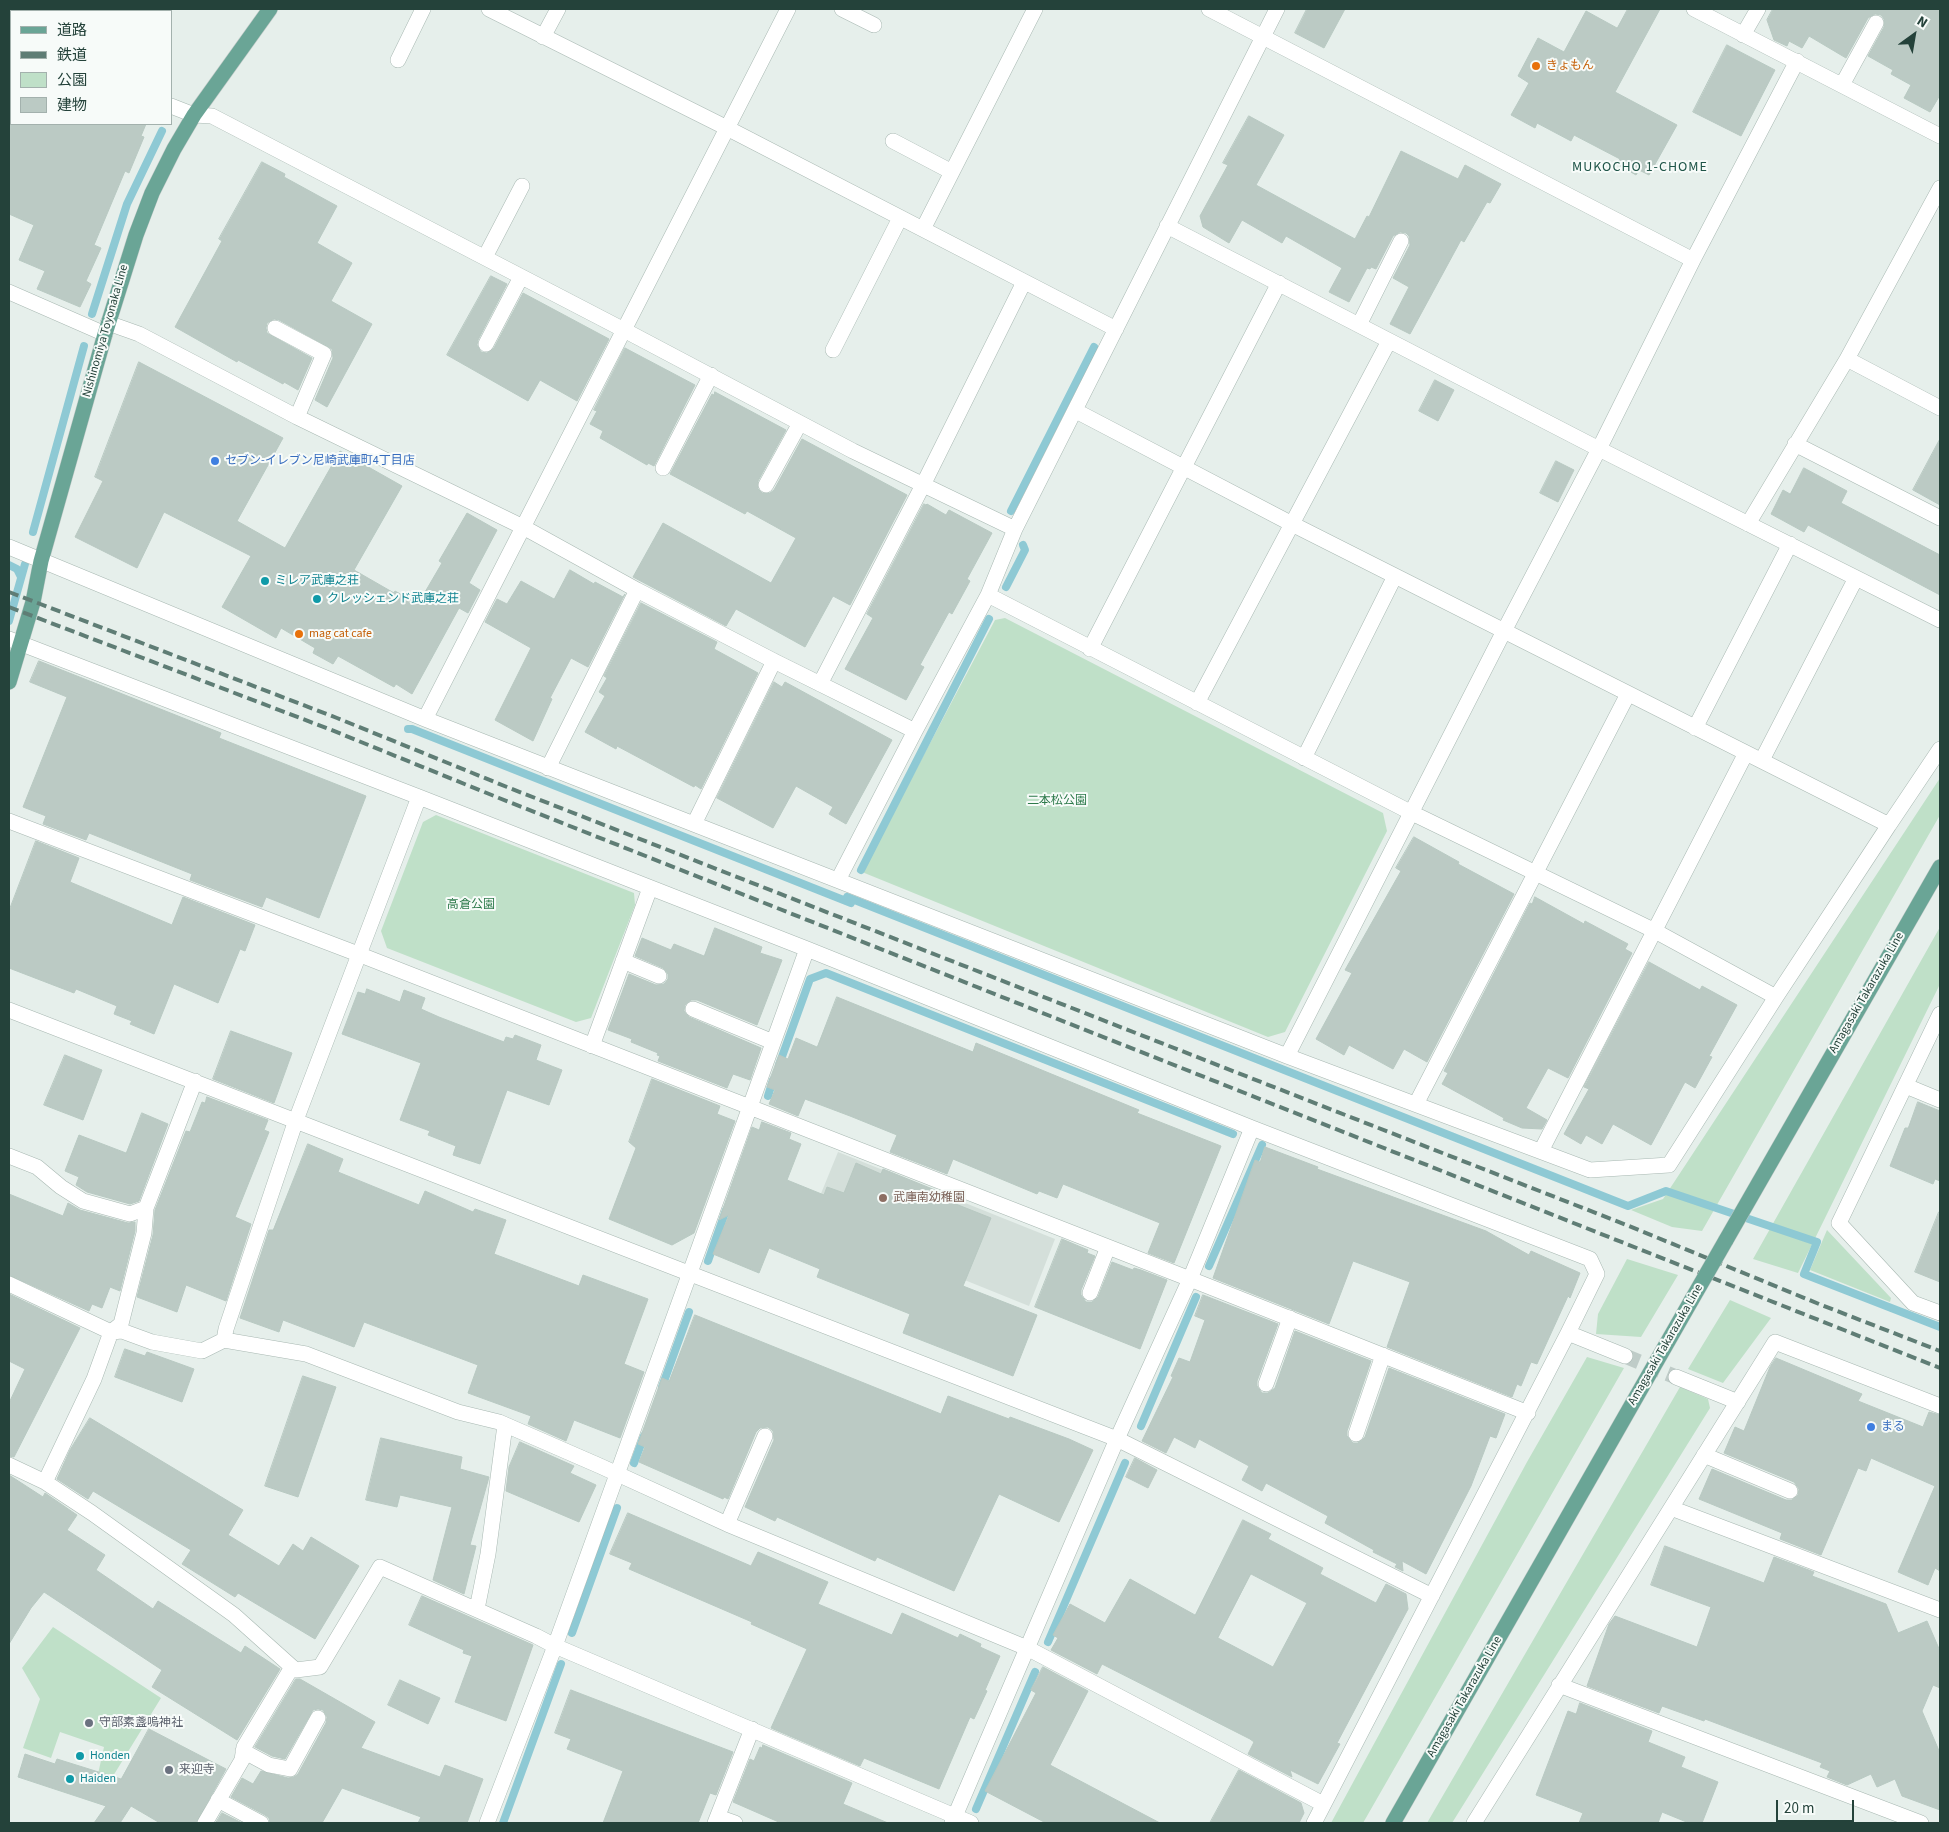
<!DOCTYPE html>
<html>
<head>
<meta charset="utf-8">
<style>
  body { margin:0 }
  #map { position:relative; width:1949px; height:1832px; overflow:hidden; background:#e6efeb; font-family:"Source Sans 3","Noto Sans JP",sans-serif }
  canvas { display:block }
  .frame { position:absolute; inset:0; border:10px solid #24423a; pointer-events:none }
  .legend { position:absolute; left:10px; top:10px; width:162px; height:115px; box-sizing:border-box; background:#f7fbf9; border:1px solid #a3b1ad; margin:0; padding:6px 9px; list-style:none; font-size:15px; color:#24423a }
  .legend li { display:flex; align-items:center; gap:10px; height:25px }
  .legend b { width:25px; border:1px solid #a3b1ad }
  .north { position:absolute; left:1889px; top:10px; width:50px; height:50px; -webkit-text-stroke:4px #f7fbf9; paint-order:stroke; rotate:32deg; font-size:14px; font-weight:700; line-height:20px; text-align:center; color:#24423a }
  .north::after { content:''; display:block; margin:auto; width:18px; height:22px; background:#24423a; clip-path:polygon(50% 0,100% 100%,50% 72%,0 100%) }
  .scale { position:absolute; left:1776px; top:1800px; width:78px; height:22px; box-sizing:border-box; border:2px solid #24423a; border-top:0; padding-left:6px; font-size:15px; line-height:18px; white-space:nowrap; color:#24423a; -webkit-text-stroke:4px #f7fbf9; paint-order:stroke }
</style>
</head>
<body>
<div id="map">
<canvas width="1949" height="1832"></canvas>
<div class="frame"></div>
<ul class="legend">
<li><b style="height:6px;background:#6aa596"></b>道路</li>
<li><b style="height:6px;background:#5f7d75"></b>鉄道</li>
<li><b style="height:14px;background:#bfe0c8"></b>公園</li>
<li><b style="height:14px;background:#bbcac4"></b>建物</li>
</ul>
<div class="north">N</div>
<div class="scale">20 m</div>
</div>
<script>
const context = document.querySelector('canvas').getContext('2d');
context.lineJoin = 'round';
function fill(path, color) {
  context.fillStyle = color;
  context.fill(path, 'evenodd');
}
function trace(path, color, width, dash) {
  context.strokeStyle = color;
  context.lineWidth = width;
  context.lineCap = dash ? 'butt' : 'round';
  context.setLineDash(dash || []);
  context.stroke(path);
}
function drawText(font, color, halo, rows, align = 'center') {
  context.font = font + ' "Source Sans 3","Noto Sans JP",sans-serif';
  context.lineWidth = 4;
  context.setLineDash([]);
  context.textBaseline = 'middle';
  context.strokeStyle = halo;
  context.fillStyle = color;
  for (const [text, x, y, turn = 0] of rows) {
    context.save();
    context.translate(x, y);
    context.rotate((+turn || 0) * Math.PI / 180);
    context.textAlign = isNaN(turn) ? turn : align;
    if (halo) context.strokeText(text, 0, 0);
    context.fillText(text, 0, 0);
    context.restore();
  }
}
const built = new Path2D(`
  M838 1152 1055 1239 1029 1306 811 1218Z`);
const green = new Path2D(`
  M1005 618 1383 813 1387 831 1285 1032 1268 1037 862 872 995 620Z
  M1940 778V815L1702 1231 1672 1227 1631 1210 1663 1199Z
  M436 815 634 893 635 905 591 1018 576 1022 387 948 381 931 423 822Z
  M1940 927V984L1798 1273 1753 1259Z
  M1827 1230 1891 1298 1890 1302 1810 1270Z
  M1627 1259 1678 1275 1641 1337 1596 1334 1598 1314Z
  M1730 1300 1771 1318 1723 1383 1688 1369Z
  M1587 1357 1624 1368 1363 1823H1331L1527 1462Z
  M1680 1387 1708 1399 1710 1408 1452 1823H1427Z
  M53 1627 161 1698 102 1794 94 1792 104 1747 60 1732 51 1758 23 1748 40 1699 22 1668Z`);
const stream = new Path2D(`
  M9 26 11 27
  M92 314 127 204 162 131
  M1011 511 1094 347
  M33 532 84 346
  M9 565 17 569 21 577
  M1006 587 1025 550 1023 545
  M9 621 25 564
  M408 729H412L851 903
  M861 870 989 619
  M847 897 1628 1206 1666 1191 1817 1242 1804 1274 1940 1327
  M779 1065 810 979 826 973 1233 1134
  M768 1096 773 1080
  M708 1261 726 1210
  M1209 1266 1262 1145
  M662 1387 689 1312
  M1141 1426 1196 1297
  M634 1463 644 1436
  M572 1633 617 1508
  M1048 1642 1125 1463
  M976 1809 1035 1672
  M503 1823 561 1664`);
const building = new Path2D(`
  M1307 9H1345L1324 48 1295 33Z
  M1628 9H1660L1615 92 1677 125 1649 175 1639 170 1636 175 1617 164 1620 159 1574 135 1571 141 1537 123 1535 128 1511 115 1529 83 1518 76 1538 38 1564 52 1586 11 1617 28Z
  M1773 9H1940V95L1930 112 1904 98 1911 85 1891 74 1893 70 1868 56 1884 27V19L1881 15 1875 14 1868 18 1846 58 1809 36 1802 48 1789 41 1787 46 1774 40 1767 20Z
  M1727 45 1775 70 1741 136 1693 112Z
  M1249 116 1284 135 1256 185 1355 239 1367 216 1369 217 1401 151 1458 179 1465 165 1501 184 1490 203 1487 202 1464 242 1461 240 1410 334 1390 324 1409 287 1393 278 1410 245 1409 236 1406 233 1400 232 1393 236 1376 269 1371 267 1370 269 1367 268 1349 302 1329 292 1342 268 1286 236 1282 243 1242 220 1229 243 1203 227 1200 216 1228 165 1223 163Z
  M9 124H146L141 136 144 137 129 173 125 171 94 245 101 248 86 281 91 284 80 307 37 289 45 271 19 260 34 225 9 214Z
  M262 162 285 174 284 177 337 206 317 243 352 263 331 301 372 324 327 407 315 400 333 358 332 349 279 320 274 319 267 323 266 328 267 333 312 358 298 390 284 382 283 384 238 360 237 362 175 327 222 241 219 239Z
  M491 276 507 284 478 340 477 345 481 352 487 353 494 348 523 293 609 339 577 401 540 380 528 401 447 355Z
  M625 348 695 385 654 466 648 463 647 465 600 438 603 431 590 424 597 411 594 410Z
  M139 362 283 438 237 521 285 548 340 451 402 486 354 570 394 593 395 591 418 604 442 563 439 561 467 513 497 530 469 583 480 590 468 613 459 608 412 694 396 684 394 687 338 656 333 664 313 653 315 648 281 628 276 638 222 607 251 556 164 512 137 568 75 537 103 481 95 477Z
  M1435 380 1454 390 1438 421 1419 411Z
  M715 392 786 430 758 481V489L762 493H770L774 490 802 439 907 495 850 605 833 596 805 647 736 609 726 626 633 577 663 523 771 583 796 538 747 511 745 514 670 474 712 394 714 395Z
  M1940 439V505L1913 490Z
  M1556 461 1574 470 1558 502 1540 493Z
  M1804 468 1847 491 1841 503 1940 555V595L1808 525 1804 532 1771 514 1783 490 1790 494Z
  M924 504 926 505 927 504 946 515 949 510 992 533 967 579 970 581 952 614 949 612 920 665 924 667 906 700 845 669 873 618 867 614Z
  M570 570 594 584 595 582 623 597 625 594 588 667 571 658 550 698 552 699 533 741 495 720 531 648 485 622 497 599 507 604 521 581 554 599Z
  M641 603 717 642 714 649 758 673 701 789 695 785 694 787 617 746 616 749 585 732 605 696 599 692 607 678 604 676Z
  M39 661 221 733 219 738 366 796 319 918 266 897 262 907 190 880 192 874 89 833 86 840 43 824 46 816 23 807 67 697 30 682Z
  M774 682 782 687 785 682 892 740 846 824 829 814 833 807 796 786 773 828 717 798Z
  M1414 837 1459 862 1458 864 1514 894 1427 1062 1404 1049 1393 1069 1349 1045 1344 1055 1316 1039 1352 973 1345 970 1401 871 1396 868Z
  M36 841 79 858 70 882 172 925 183 897 255 925 245 951 240 949 218 1003 174 984 154 1034 130 1024 132 1021 114 1014 117 1006 76 989 74 993 9 968V911Z
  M1535 897 1584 924 1585 921 1628 944 1625 949 1632 953 1568 1078 1548 1068 1526 1108 1547 1120 1542 1129 1522 1128 1503 1120 1504 1118 1442 1084 1448 1073 1444 1071 1530 903 1532 904Z
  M715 928 762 947 760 953 782 960 757 1025 697 1000H691L685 1005 684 1011 689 1017 761 1048 750 1080 733 1074 727 1088 658 1061 660 1056 657 1055 658 1053 631 1042 632 1039 608 1030 629 974 656 985 664 984 668 979V974L663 968 635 956 642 938 671 950 674 944 704 956Z
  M1649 962 1700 990 1702 986 1737 1005 1709 1056 1712 1057 1695 1088 1685 1082 1651 1145 1613 1124 1602 1144 1586 1135 1581 1144 1564 1134 1589 1089 1584 1087Z
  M367 989 400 1002 404 990 425 998 421 1009 439 1017 504 1042 506 1037 513 1039 515 1035 541 1045 536 1060 562 1070 549 1105 507 1090 480 1164 453 1155 456 1146 428 1135 430 1131 400 1120 421 1063 342 1034 358 992 365 994Z
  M837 997 973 1052 976 1043 1139 1110 1137 1113 1221 1146 1174 1263 1148 1253 1160 1223 1063 1184 1057 1198 1039 1191 1037 1194 953 1159 947 1174 890 1152 897 1135 850 1116 805 1099 798 1116 769 1104 775 1090 767 1087 779 1055 788 1059 796 1038 817 1047Z
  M231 1031 292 1053 274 1103 213 1079Z
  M65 1055 102 1070 83 1120 44 1105Z
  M652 1079 720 1106 717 1114 735 1121 694 1233 672 1245 609 1219 636 1148 629 1142Z
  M207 1097 268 1120 264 1130 269 1132 235 1217 251 1224 226 1301 186 1285 177 1312 137 1297 153 1235 155 1210 186 1131 190 1132 202 1102 205 1103Z
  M1918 1102 1940 1111V1181L1935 1179 1933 1184 1890 1166 1905 1128H1908Z
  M142 1113 168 1124 139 1201 130 1204 87 1192 76 1185 79 1177 65 1171 79 1135 126 1153Z
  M762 1122 791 1133 789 1139 801 1144 787 1180 824 1195 827 1187 844 1193 856 1163 881 1174 883 1169 940 1192 938 1197 991 1218 963 1286 1037 1315 1013 1376 903 1333 910 1314 817 1277 820 1269 769 1248 759 1273 713 1254 729 1215 719 1220 752 1127 759 1130Z
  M308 1144 343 1159 338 1172 419 1205 425 1191 473 1212 475 1209 506 1220 494 1254 579 1286 583 1275 648 1299 624 1364 644 1372 620 1438 574 1420 566 1441 528 1424 531 1416 468 1393 478 1365 364 1322 354 1347 283 1320 279 1332 240 1318 269 1230H273Z
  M1265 1147 1318 1167 1317 1169 1486 1231 1529 1255 1531 1251 1580 1273 1570 1298 1568 1296 1537 1364 1531 1362 1521 1386 1517 1384 1512 1397 1387 1347 1410 1282 1353 1261 1329 1324 1213 1278 1255 1160 1260 1162Z
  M9 1194 63 1216 68 1203 80 1210 128 1223 135 1222V1231L120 1291 110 1287 102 1308 92 1304 89 1311 9 1275Z
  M1939 1212H1940V1282L1915 1272Z
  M1062 1239 1088 1250 1087 1253 1095 1256 1081 1290V1295L1086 1302H1092L1098 1297 1112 1262 1133 1270 1134 1268 1141 1270 1167 1280 1140 1349 1035 1307Z
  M9 1294 80 1328 14 1457 9 1456V1403L25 1369 9 1361Z
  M1203 1295 1278 1324 1257 1381V1386L1262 1393H1268L1275 1388 1295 1331 1371 1361 1347 1431V1436L1353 1443H1358L1365 1437 1389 1368 1505 1414 1496 1438 1490 1436 1471 1486 1426 1574 1402 1561 1403 1571 1395 1567 1397 1564 1373 1552 1374 1550 1325 1523 1328 1516 1266 1483 1262 1491 1242 1480 1249 1466 1199 1439 1195 1448 1174 1437 1166 1453 1142 1441 1173 1377 1171 1376 1179 1358 1190 1362 1205 1320 1195 1316Z
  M695 1315 941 1414 948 1396 1009 1419 1010 1417 1069 1439 1093 1450 1059 1522 999 1494 954 1591 877 1557 875 1561 777 1517 775 1521 745 1507 774 1440 773 1431 768 1427 760 1428 756 1432 728 1499 724 1497 723 1499 639 1462 645 1447 638 1444 662 1378 669 1381Z
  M125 1349 145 1356 147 1352 194 1369 182 1402 115 1377Z
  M1776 1358 1862 1394 1858 1401 1923 1427 1929 1412 1940 1415V1571L1935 1568 1928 1585 1898 1572 1935 1486 1871 1458 1866 1471 1858 1468 1821 1555 1780 1539 1782 1533 1699 1499 1712 1469 1786 1500H1792L1798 1495 1799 1489 1794 1482 1724 1453 1735 1427 1744 1431 1770 1367Z
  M303 1376 336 1387 298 1497 265 1486Z
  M90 1418 243 1510 228 1535 279 1566 293 1544 303 1551 311 1537 359 1566 315 1639 238 1593 235 1597 182 1564 191 1550 93 1491 88 1499 57 1479 70 1450Z
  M381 1438 462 1457 460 1469 489 1477 470 1545 476 1546 464 1594 433 1580 452 1507 400 1495 397 1507 366 1500Z
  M520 1442 574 1466 570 1473 596 1485 579 1522 506 1491 509 1467Z
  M1135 1458 1157 1470 1148 1488 1126 1477Z
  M9 1475 43 1497 45 1493 77 1515 67 1530 105 1555 96 1570 153 1609 158 1601 241 1653 245 1646 280 1669 237 1740 152 1687 162 1670 44 1592 31 1608 9 1644Z
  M628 1513 751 1566 758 1552 828 1582 818 1604 892 1635 902 1613 958 1638 960 1634 981 1644 980 1647 1000 1656 985 1690 987 1691 974 1719 970 1717 939 1789 864 1758 860 1766 771 1728 807 1649 751 1624 752 1622 629 1569 632 1563 610 1554Z
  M1243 1520 1271 1534 1268 1539 1323 1568 1320 1574 1376 1603 1386 1584 1406 1594 1408 1609 1337 1743 1340 1744 1318 1784 1290 1770 1292 1777 1248 1754 1254 1742 1250 1739 1102 1664 1097 1674 1051 1650 1058 1638 1053 1635 1070 1604 1105 1623 1130 1579 1195 1615ZM1251 1574 1307 1603 1273 1667 1218 1638Z
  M1665 1546 1764 1583 1774 1557 1814 1572 1812 1576 1886 1604 1898 1633 1927 1621 1940 1651V1688L1933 1685 1922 1711 1940 1753V1810L1902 1796 1895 1779 1877 1787 1871 1774 1847 1785 1827 1777 1830 1771 1820 1767 1822 1763 1705 1719 1704 1721 1662 1706 1659 1713 1587 1686 1609 1624 1615 1616 1697 1647 1711 1607 1651 1585Z
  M422 1596 533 1645 506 1721 455 1702 472 1656 463 1653 464 1650 409 1625Z
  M1043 1667 1088 1691 1050 1765 1160 1823H1046L985 1791 1036 1693 1031 1690Z
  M296 1679H300L375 1722 361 1748 440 1777 445 1765 483 1779 467 1823H418L421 1817 342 1788 322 1823H270L269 1818 265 1815 231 1797 242 1778 253 1784 261 1771 288 1778 294 1777 298 1774 326 1723 327 1717 323 1710 318 1709 313 1710 285 1759 272 1756 255 1747Z
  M400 1680 440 1698 428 1724 388 1705Z
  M571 1690 733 1752 716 1795 710 1793 698 1823H603L623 1771 567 1749 571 1739 555 1733Z
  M1580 1703 1652 1731 1648 1742 1685 1757 1681 1767 1718 1782 1702 1823H1689L1662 1812 1658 1823H1579L1583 1813 1536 1795 1568 1711 1576 1714Z
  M149 1729 226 1769 196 1823H160L131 1806 120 1823H94L106 1806 18 1777 25 1754 55 1764 57 1759 121 1779Z
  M763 1745 852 1783 843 1804 888 1823H781L733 1802 750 1759 754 1761 760 1747 762 1748Z
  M1239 1770 1301 1803 1304 1813 1299 1823H1210Z
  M222 1813 242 1823H216Z`);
const minorTunnel = new Path2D(`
  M1625 1356 1676 1377`);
const minor = new Path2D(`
  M489 9 727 128 1116 329
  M842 9 874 25
  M1209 9 1693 260
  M1694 9 1940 136
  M1743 35 1758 9
  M543 37 558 9
  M9 40 11 41
  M398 60 423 9
  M1842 85 1876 23
  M171 106 194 115 212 116 624 330 853 451 1015 529
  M893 141 952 172
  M1167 226 1599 449 1940 620
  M923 229 1035 9
  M485 257 522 186
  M9 292 105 334
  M108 323 139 334 297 417 523 527 637 590 774 661 915 731
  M1359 325 1401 241
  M275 328 324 354 297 417
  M486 344 521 277
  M833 350 900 218
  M1847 359 1940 408
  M1795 444 1940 518
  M663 468 711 375
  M766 485 800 423
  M1748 524 1847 359 1940 188
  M9 547 425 719 1287 1056 1590 1170 1669 1165 1776 997 1889 825 1292 524 1076 411
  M988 595 1412 813 1655 931 1776 997
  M9 639 419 797 807 949 1252 1128 1590 1259 1597 1274 1568 1333 1314 1823
  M1090 649 1279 283
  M820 684 923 485 1024 282
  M1197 703 1389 341
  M425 719 788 9
  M1695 728 1790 544
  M1304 758 1395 576
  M1762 760 1856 578
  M548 768 637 590
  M9 821 358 954 1190 1279 1528 1413
  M694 824 774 661
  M1889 825 1940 749
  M838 880 915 731 988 595 1015 529 1277 9
  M623 961 659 976
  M693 1009 773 1042
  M9 1010 1117 1439 952 1823
  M1940 1014 1839 1223 1913 1303 1940 1313
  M592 1046 650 888
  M1287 1056 1504 631 1599 449 1693 260 1797 61
  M1906 1086 1940 1100
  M1416 1104 1628 694
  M1252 1128 1190 1279 1117 1439 1432 1596
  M1541 1151 1746 753
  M9 1156 37 1167 61 1187 83 1201 130 1214 146 1208
  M9 1284 111 1332 122 1331 152 1342 202 1351 224 1340 306 1354 458 1412 499 1422 600 1466 727 1524 1027 1648 1323 1804
  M1090 1293 1108 1247
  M1568 1333 1625 1356
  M224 1340 226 1329 296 1120 419 797
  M1676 1377 1738 1402
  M1266 1384 1290 1318
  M1356 1434 1383 1355
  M1704 1455 1790 1491
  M9 1465 45 1482 92 1513 234 1615 292 1667 244 1747 242 1760 205 1823
  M45 1482 94 1379 111 1332 121 1324 144 1233 146 1208 195 1081
  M1671 1508 1940 1610
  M727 1524 765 1436
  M477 1609 488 1554 505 1425
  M292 1667 296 1670 320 1667 380 1567 536 1636 555 1646 971 1823
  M1559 1685 1921 1823
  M243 1751 269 1765 290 1769 318 1718
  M218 1800 261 1823
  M718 1817 735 1823
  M487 1823 555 1646 807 949
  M715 1823 752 1729
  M1474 1823 1775 1342 1940 1406`);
const major = new Path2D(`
  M9 682 33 602 41 561 105 334 136 235 152 193 174 149 194 115 270 9
  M1726 1240 1940 867
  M1393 1823 1691 1301`);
const rail = new Path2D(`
  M9 592 337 718 507 787 1629 1226 1819 1304 1940 1351
  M9 607 329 729 499 798 1940 1368`);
const majorBridge = new Path2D(`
  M1691 1301 1726 1240`);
const markers = [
  [1536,66,5,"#e8710a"],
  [215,461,5,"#3f7fe0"],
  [265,581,5,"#0f9aa8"],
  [317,599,5,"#0f9aa8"],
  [299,634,5,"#e8710a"],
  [883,1198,5,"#8d6e63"],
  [1871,1427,5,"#3f7fe0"],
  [89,1723,5,"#6b7280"],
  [80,1756,5,"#0f9aa8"],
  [169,1770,5,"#6b7280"],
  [70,1779,5,"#0f9aa8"]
];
const foodNames = [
  ["きょもん",1546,66],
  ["mag cat cafe",309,634]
];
const streetNames = [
  ["Nishinomiya Toyonaka Line",106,331,-74],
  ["Amagasaki Takarazuka Line",1867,993,-60],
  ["Amagasaki Takarazuka Line",1666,1345,-60],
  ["Amagasaki Takarazuka Line",1465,1697,-60]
];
const shopNames = [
  ["セブン-イレブン尼崎武庫町4丁目店",225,461],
  ["まる",1881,1427]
];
const cultureNames = [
  ["ミレア武庫之荘",275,581],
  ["クレッシェンド武庫之荘",327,599],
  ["Honden",90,1756],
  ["Haiden",80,1779]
];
const parkNames = [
  ["二本松公園",1057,801],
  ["高倉公園",471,905]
];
const educationNames = [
  ["武庫南幼稚園",893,1198]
];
const worshipNames = [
  ["守部素盞嗚神社",99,1723],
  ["来迎寺",179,1770]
];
const neighbourhoodNames = [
  ["MUKOCHO 1-CHOME",1640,168]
];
fill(built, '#d4dfda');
fill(green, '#bfe0c8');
trace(stream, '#8ec9d4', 8);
fill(building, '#bbcac4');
trace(building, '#b8c9c2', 1);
trace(minorTunnel, '#bfccc8', 15, [15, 8]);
trace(minor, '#a8b8b2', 16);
trace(major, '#c2cac8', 16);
trace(minor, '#fff', 15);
trace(major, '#6aa596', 15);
trace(rail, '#5f7d75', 4, [10, 5]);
trace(majorBridge, '#c2cac8', 16, []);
trace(majorBridge, '#6aa596', 15);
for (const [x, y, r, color] of markers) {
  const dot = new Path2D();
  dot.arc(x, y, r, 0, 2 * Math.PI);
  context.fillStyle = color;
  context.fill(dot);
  trace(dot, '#f7fbf9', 2);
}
drawText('12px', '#c56008', '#f7fbf9', foodNames, 'left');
drawText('12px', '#24423a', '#f7fbf9', streetNames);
drawText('12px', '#366cbe', '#f7fbf9', shopNames, 'left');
drawText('12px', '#0d838f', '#f7fbf9', cultureNames, 'left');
drawText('12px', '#2d7a4b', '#f7fbf9', parkNames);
drawText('12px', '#785e54', '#f7fbf9', educationNames, 'left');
drawText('12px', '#5b616d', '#f7fbf9', worshipNames, 'left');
context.letterSpacing = '1px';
drawText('14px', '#1f5548', '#f7fbf9', neighbourhoodNames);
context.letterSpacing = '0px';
</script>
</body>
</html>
